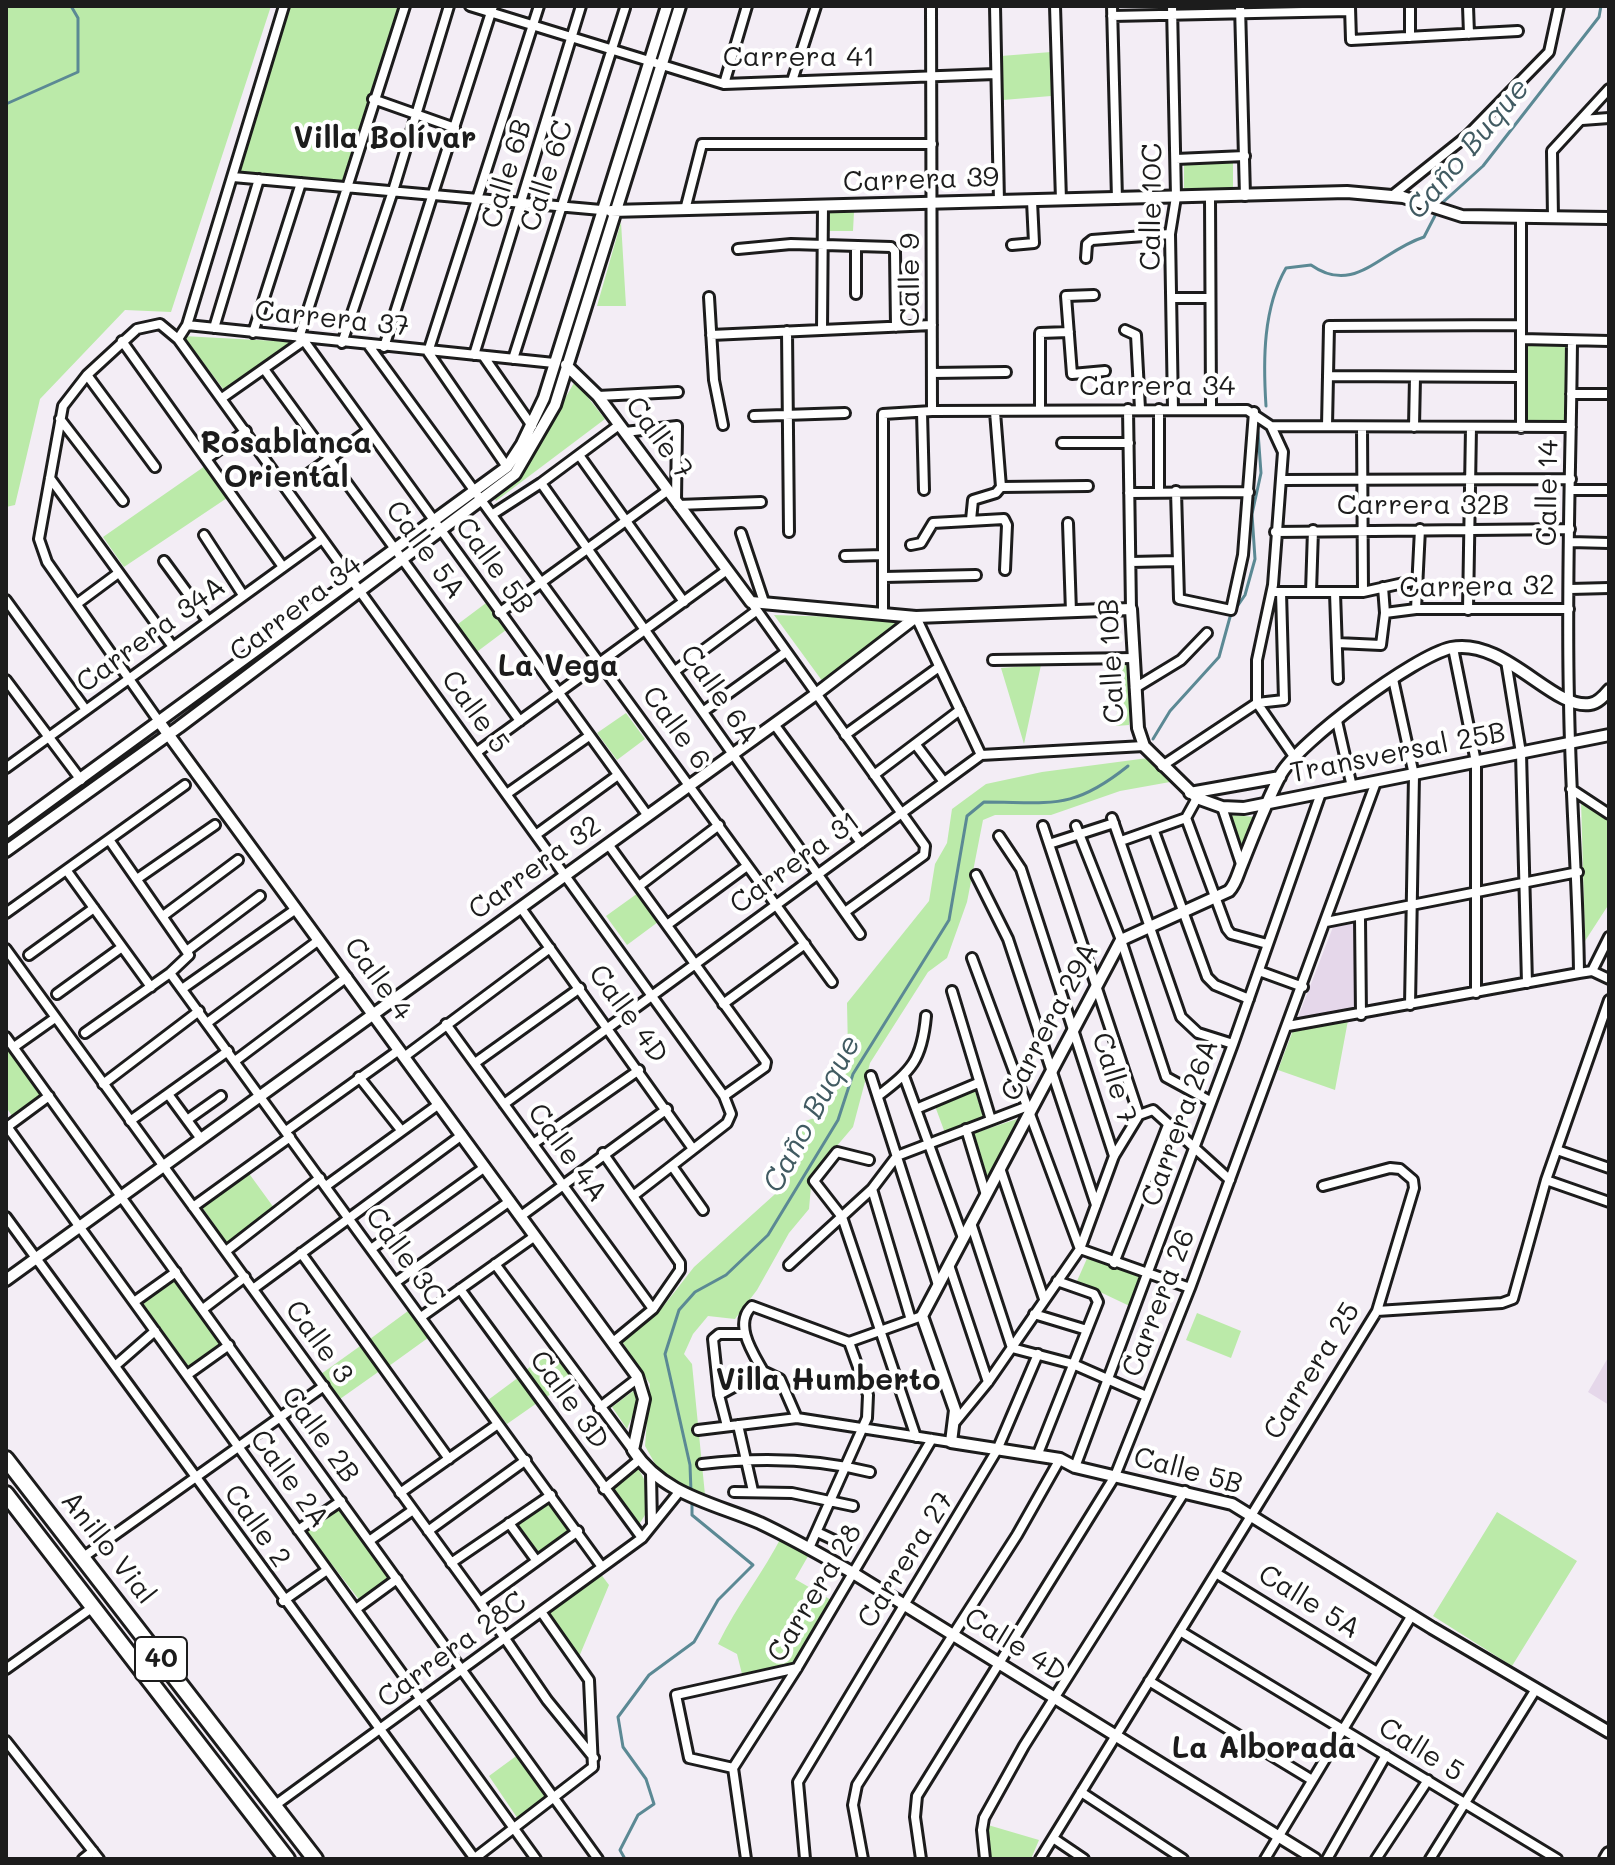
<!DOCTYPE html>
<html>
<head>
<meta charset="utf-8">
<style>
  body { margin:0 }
  #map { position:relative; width:1615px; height:1865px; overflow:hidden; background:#f3edf5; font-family:Mali,sans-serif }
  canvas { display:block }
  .frame { position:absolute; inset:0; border:8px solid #1c1c1c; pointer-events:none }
</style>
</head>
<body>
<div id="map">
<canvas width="1615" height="1865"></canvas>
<div class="frame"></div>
</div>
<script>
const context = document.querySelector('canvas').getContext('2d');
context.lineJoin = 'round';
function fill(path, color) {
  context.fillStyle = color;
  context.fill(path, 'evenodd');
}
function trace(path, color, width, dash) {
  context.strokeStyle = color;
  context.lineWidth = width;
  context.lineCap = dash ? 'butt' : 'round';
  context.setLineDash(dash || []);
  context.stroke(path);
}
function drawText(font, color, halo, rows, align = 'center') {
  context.font = font + ' Mali,sans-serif';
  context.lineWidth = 8;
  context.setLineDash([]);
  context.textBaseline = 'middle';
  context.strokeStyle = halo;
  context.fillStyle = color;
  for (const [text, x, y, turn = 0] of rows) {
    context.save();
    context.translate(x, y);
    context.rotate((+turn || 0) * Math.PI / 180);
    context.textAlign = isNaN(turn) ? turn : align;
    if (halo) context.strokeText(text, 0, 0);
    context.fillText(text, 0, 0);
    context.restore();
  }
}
const built = new Path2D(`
  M1361 922V1012L1295 1025 1333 927Z
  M1609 1356V1405L1588 1392Z`);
const green = new Path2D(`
  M6 6H271L171 312 125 310 40 399 15 505 6 507Z
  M290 6H400L344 186 234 173Z
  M1051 52V96L1003 100 1001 56Z
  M1233 162V190L1184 192V163Z
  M826 210 854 212 853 231H827Z
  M621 222 626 306H597Z
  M183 336 295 342 224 390Z
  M1521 339 1572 341 1571 427 1521 428Z
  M575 381 605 419 496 501 493 495 525 469Z
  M205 466 227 498 124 567 103 537Z
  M486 603 506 630 474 654 454 627Z
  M774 615 906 619 823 682Z
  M1121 658 1133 659 1129 725 1116 726Z
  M1041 665 1024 744 1001 668Z
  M626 713 645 739 617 760 597 733Z
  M1148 758 1170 782 1120 791 1051 815H995L983 820 967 902 947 958 928 972 870 1063 853 1127 812 1175 809 1209 789 1233 757 1290 735 1319 708 1316 693 1334 684 1354 692 1364 705 1495 670 1480 658 1469 645 1446 650 1384 621 1340 662 1308 694 1267 784 1186 805 1121 821 1116 848 1051 847 1003 929 901 935 864 947 843 952 809 986 784 1042 772Z
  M1581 800 1609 818V904L1585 941Z
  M1228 815 1257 817 1240 852Z
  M638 893 658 922 627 945 606 916Z
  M1349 1015 1335 1090 1278 1070 1295 1025Z
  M6 1042 45 1096 14 1119 6 1107Z
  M975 1091 984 1119 945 1133 935 1106Z
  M1023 1117 988 1183 972 1134Z
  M245 1168 277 1212 229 1246 200 1204Z
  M1089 1254 1153 1276 1140 1311 1077 1281Z
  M177 1275 227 1342 189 1367 142 1302Z
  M412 1308 432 1335 389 1366 370 1339Z
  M1197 1313 1241 1331 1231 1358 1186 1340Z
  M363 1344 381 1370 340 1399 321 1374Z
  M553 1350 573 1378 541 1401 522 1373Z
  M519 1377 537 1403 507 1424 488 1400Z
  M633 1391 639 1400 627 1429 612 1407Z
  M636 1466C650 1485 655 1505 639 1524L611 1487Z
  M342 1501 395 1574 360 1601 304 1528Z
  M549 1501 570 1529 538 1552 518 1524Z
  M1497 1512 1577 1561 1512 1666 1433 1616Z
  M783 1534 811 1551 795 1579 838 1604 800 1666 742 1674 737 1654 718 1644C737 1605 763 1573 783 1534Z
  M600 1573 609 1585 579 1657 548 1613Z
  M523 1751 555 1795 518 1819 489 1776Z
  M988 1825 1039 1840 1031 1859H989Z`);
const stream = new Path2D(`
  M6 104 78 72V18L71 6
  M1266 406C1263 360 1263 308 1286 268L1311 265C1355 296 1380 251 1424 237L1441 204 1483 166 1599 17 1601 6
  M1153 739 1170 711 1219 657 1230 617 1245 595 1255 559 1252 514 1261 473 1258 432
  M691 1492 690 1465 665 1354 679 1310 695 1292 726 1275 768 1235 838 1120 853 1074 949 920 967 816 984 802C1052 802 1072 811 1128 766
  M625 1859 620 1850 638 1815 654 1804 646 1779 623 1747 618 1717 649 1675 694 1642 718 1600 753 1565 692 1515V1500`);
const minor = new Path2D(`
  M470 6 724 84 995 74
  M931 6 932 411
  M995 6 999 202
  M1055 6 1061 200
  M1112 6 1117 199
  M1172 6 1176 197 1170 234 1173 409
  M1240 6 1245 196
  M1410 6V37
  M1468 6 1469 34
  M1350 7 1351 40 1518 31
  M1112 16 1350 11
  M792 81 816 6
  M724 84 747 6
  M373 99 455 128
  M1582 120 1609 118
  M1176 159 1245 156
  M233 177 601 210
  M1393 195 1468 135 1549 52 1559 6
  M1210 197 1211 407
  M685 210 702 144H932
  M1521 218V428
  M1553 218 1552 151 1609 89
  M1012 245 1034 243 1032 201
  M738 249 791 244 891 247 895 251 896 327
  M1086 258 1087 244 1092 240 1170 234
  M856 294V246
  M1094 295 1066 296 1072 374 1105 371
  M709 297 714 380 723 425
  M1173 298H1210
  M187 325 284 6
  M214 328 259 179
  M822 330 823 206
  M1125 330 1136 335 1140 409
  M787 331 789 532
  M253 333 301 183
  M711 335 932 325
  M299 338 405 6
  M178 339 724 1096 731 1114 727 1123 633 1196
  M1521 339 1609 341
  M122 341 283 567
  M1572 341C1571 460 1566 580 1569 700 1570 791 1578 882 1579 973
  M305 342 648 816
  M342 343 393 191 449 6
  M369 346 832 982
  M384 347 493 6
  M474 355 581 6
  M484 357 532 426
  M513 359 625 8
  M264 369 520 721
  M932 373 1006 372
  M87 375 155 467
  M1328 376 1521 377
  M1571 394H1609
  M598 396 678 392
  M222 398 306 339
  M1128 409 1131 609
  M1159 409V492
  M1040 410V333L1069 332
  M922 412 924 490
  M995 412 1001 487
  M754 416 845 413
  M60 419 123 501
  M1271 426 1571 427
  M1327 426 1329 326 1521 325
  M1362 427 1363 592
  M1414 427 1415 377
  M625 432 677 426 676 501
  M1062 443H1129
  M579 455 684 602
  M206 459 246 431
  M507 467 428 352 539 6
  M50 478 173 647
  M1282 480 1571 479
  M541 483 860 934
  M1001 487 1088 486
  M287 489 368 431
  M1571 490H1609
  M1176 491 1179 599 1231 610 1243 555 1254 412
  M1129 493 1249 492
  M678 505 761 502
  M493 514 541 483 619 425
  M971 520 973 500 996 493 1001 487
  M1068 523 1071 612
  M1275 532 1570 529
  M741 533 764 602
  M204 535 243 595
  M1570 542 1609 543
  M911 545 921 543 933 523 1004 519 1007 525 1005 570
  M845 556 883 555
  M164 561 208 621
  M1131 562 1177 561
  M884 577 976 575
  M1570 589 1609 588
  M1275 592H1363L1417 580
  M1311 592 1313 530
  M1335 593 1338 679
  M6 600 86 710
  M751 602 925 846 924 855 845 912
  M78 603 117 574
  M1416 609 1420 529
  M1468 610 1471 427
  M883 612V414L932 411 1247 410 1271 426 1283 452 1273 585 1257 660V703L1293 755
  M499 613 667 491
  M1385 613 1416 609H1569
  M916 617 981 755
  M1337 643 1381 645 1385 613 1383 587
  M1453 648 1476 762V993
  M993 660 1134 658
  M1506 661 1521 753 1527 983
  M675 671 756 611
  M1393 679 1414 775 1410 1005
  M6 680 81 780
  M1135 688 1181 660 1207 633
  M704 711 786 652
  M1337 721 1352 787
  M160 723 47 562 39 539 63 406 87 375 137 329 160 324 178 339 187 325 554 363
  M774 724 861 843
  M845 735 939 667
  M916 745 944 782
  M477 752 727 570
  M1162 766 1257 703 1284 700 1281 592
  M6 768 322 539
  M874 775 960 710
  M1571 789 1609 814
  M508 793 589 736
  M1197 798 1186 818 1227 929 1231 934 1267 944
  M1222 807 1241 864
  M1112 818 1181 1017 1198 1033 1233 1044
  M1043 826 1139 1115
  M1076 826 1121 940 1166 1077 1210 1101
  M1154 831 1207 977 1215 985 1249 999
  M537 834 618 775
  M999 836 1021 869 1114 1156
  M1121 841 1186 818
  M608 844 766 1062 765 1067 724 1096
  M1049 844 1114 823
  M67 871 151 987
  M976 875 1008 939 1096 1205
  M137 879 215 825
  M639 886 719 825
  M521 908 693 1149
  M6 913 185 785
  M163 916 238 860
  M1360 918 1361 1015
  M1326 922 1578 872
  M667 925 747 866
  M6 949 480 1602 547 1700 594 1758
  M188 950 260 896
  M29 955 94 908
  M972 958 1080 1249 1190 1288
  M1259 971 1303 987
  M1592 971 1609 937
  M170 973 602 1567
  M182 989 296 909
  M952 991 991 1120
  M57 994 122 947
  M723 1004 805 944
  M207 1023 319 940
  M446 1024 653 1309
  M1288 1026 1579 973 1592 971 1609 979
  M85 1033 170 973 189 955 110 841
  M6 1037 598 1859
  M14 1047 55 1018
  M404 1057 550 948
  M235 1061 347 977
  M475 1063 580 988
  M871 1076 938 1285
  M904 1076 963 1238
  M359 1077 401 1130
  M103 1084 199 1011
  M168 1094 201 1139
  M878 1096C912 1070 922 1060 926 1016
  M504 1104 981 755 1144 746
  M916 1109 978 1083
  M187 1120 221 1096
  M130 1121 228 1051
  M6 1125 536 1859
  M7 1127 49 1096
  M966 1129 986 1195
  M286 1131 399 1050
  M533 1144 639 1070
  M1557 1150 1609 1168
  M603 1153 680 1263V1270L653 1309 613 1342
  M869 1160 837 1152 814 1181 842 1217 916 1437
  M672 1166 703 1210
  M1000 1168 1044 1299
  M1546 1180 1609 1202
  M326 1186 439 1104
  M872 1189 911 1320
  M193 1207 290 1137
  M521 1216 667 1109
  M6 1217 475 1859
  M971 1223 1012 1348 1073 1364 1146 1396
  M371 1249 485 1167
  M226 1251 320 1178
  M301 1253 449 1459
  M1114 1263 1168 1125
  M495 1264 633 1450
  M789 1265 872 1189 897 1156 1028 1106
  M949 1265 988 1382
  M396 1282 510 1201
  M253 1289 462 1135
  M460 1289 642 1538
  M134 1302 176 1272
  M203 1309 245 1277
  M1377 1311 1502 1303 1513 1299 1546 1180 1609 1000
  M1034 1314 1087 1330
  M421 1317 535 1236
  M115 1366 155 1331
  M763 1371C753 1353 733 1324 752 1306L849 1342 922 1316
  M763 1371 780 1379 797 1418
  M187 1375 229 1345
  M719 1395 763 1371
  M599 1408 638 1378
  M956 1421 988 1382 1080 1249 1114 1156 1139 1115 1153 1110 1230 1180
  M738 1425 753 1491
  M727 1426 719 1395 713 1339 719 1334H743
  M698 1430 797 1418 951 1442
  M1037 1456 1098 1302 1094 1294 1057 1281
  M702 1464C760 1457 814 1458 870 1472
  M1075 1467 1233 1044 1321 793
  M651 1473 652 1525
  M604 1489 640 1459
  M734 1492 792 1493 853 1506
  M400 1493 498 1424
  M509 1523 536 1560
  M298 1530 341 1501
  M428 1531 526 1460
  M817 1532 834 1540
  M369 1541 413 1510
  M809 1548 867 1418 868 1395 849 1342
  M82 1558 324 1386
  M451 1563 551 1495
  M1216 1573 1377 1672
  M283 1601 327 1570
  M480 1602 578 1531
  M356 1609 397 1579
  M1180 1631 1557 1859
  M6 1669 93 1607
  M1149 1681 1312 1780
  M6 1741 99 1859
  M733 1768 797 1668 932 1439
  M733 1768 689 1758 676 1695 797 1668
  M733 1768 746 1859
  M1081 1792 1183 1859
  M274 1806 642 1538 679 1492
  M1053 1838 1084 1859
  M475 1858 593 1767 589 1680 542 1613
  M83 1859 93 1851
  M805 1859 798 1782 997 1450 1038 1354
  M863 1859 853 1805 857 1785 1017 1535 1060 1459
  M921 1859 915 1817 917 1796 1115 1476 1190 1288 1376 782
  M985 1859 982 1830 984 1818 1024 1746 1185 1491
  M1040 1859 1377 1311 1414 1188 1413 1180 1400 1169 1390 1168 1323 1186
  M1265 1859 1412 1615
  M1327 1859 1386 1755
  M1376 1859 1428 1780
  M1430 1859 1536 1689`);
const tertiary = new Path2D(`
  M611 211 1347 192 1403 197 1462 216 1609 218
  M566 365 598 396 751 602 916 617 1131 609 1138 728 1144 746 1197 798 1222 807 1244 808 1609 735
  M1609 690C1604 696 1598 703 1590 704 1553 710 1504 637 1451 648 1414 656 1299 742 1281 774 1266 802 1254 834 1242 864 1238 873 1236 884 1229 891L1121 940 922 1316 955 1410 951 1442 1060 1459 1075 1467 1232 1504 1432 1628 1609 1732
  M160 723 637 1376 644 1399 633 1450C663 1495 713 1503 760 1523 792 1538 823 1556 853 1573L1315 1859
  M1190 793 1280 777
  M6 833 507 467 522 444 544 398 667 6
  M6 851 179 727 515 474 555 405 680 6
  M6 1280 816 694 916 617`);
const primary = new Path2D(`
  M1606 1859 1609 1854`);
const trunk = new Path2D(`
  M6 1459 315 1859
  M6 1494 287 1859`);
const shields = [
  [161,1659,52]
];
const shieldNames = [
  ["40",161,1659]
];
const streetNames = [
  ["Carrera 41",799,57],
  ["Calle 6B",507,174,-73],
  ["Calle 6C",547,176,-72],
  ["Carrera 39",921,180,-2],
  ["Calle 10C",1152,207,-89],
  ["Calle 9",910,280,-90],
  ["Carrera 37",332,319,6],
  ["Carrera 34",1157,386],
  ["Calle 7",659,438,54],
  ["Calle 14",1548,493,-89],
  ["Carrera 32B",1423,505],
  ["Calle 5A",425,550,54],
  ["Calle 5B",494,566,54],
  ["Carrera 32",1477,587,-1],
  ["Carrera 34",296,609,-37],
  ["Carrera 34A",151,635,-36],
  ["Calle 10B",1112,661,-93],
  ["Calle 6A",719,695,55],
  ["Calle 5",475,712,54],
  ["Calle 6",676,728,54],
  ["Transversal 25B",1398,753,-11],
  ["Carrera 31",795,863,-36],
  ["Carrera 32",535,868,-36],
  ["Calle 4",378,979,54],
  ["Calle 4D",628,1014,54],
  ["Carrera 29A",1050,1022,-62],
  ["Calle 7",1114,1078,73],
  ["Carrera 26A",1180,1123,-70],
  ["Calle 4A",567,1153,54],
  ["Calle 3C",405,1257,54],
  ["Carrera 26",1159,1303,-69],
  ["Calle 3",319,1342,54],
  ["Carrera 25",1312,1371,-58],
  ["Calle 3D",569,1400,54],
  ["Calle 2B",320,1435,54],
  ["Calle 5B",1188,1471,15],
  ["Calle 2A",289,1479,54],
  ["Calle 2",257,1526,55],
  ["Anillo Vial",108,1548,52],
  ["Carrera 27",906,1560,-58],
  ["Carrera 28",815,1593,-59],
  ["Calle 5A",1309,1602,32],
  ["Calle 4D",1015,1645,32],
  ["Carrera 28C",452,1650,-36],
  ["Calle 5",1421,1750,32]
];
const neighbourhoodNames = [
  ["Villa Bolívar",385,139],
  ["Rosablanca",286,444],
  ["Oriental",286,478],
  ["La Vega",558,667],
  ["Villa Humberto",828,1381],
  ["La Alborada",1264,1749]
];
const waterNames = [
  ["Caño Buque",1468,149,-50],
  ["Caño Buque",812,1114,-62]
];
fill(built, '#e5d7ea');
fill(green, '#bbeaa9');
trace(stream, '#5b8994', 3);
trace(minor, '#1c1c1c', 14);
trace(tertiary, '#1c1c1c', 16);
trace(primary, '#1c1c1c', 18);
trace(trunk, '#1c1c1c', 20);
trace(minor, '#fff', 8);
trace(tertiary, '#fff', 10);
trace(primary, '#fff', 12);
trace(trunk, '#fff', 14);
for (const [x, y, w] of shields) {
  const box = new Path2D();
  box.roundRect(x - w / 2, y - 22, w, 44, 6);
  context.fillStyle = '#fff';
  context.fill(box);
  trace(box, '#1c1c1c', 2);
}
drawText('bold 26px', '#1c1c1c', null, shieldNames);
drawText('28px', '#1c1c1c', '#fff', streetNames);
drawText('bold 30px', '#1c1c1c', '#fff', neighbourhoodNames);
drawText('italic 30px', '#415b62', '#fff', waterNames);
</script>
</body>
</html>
